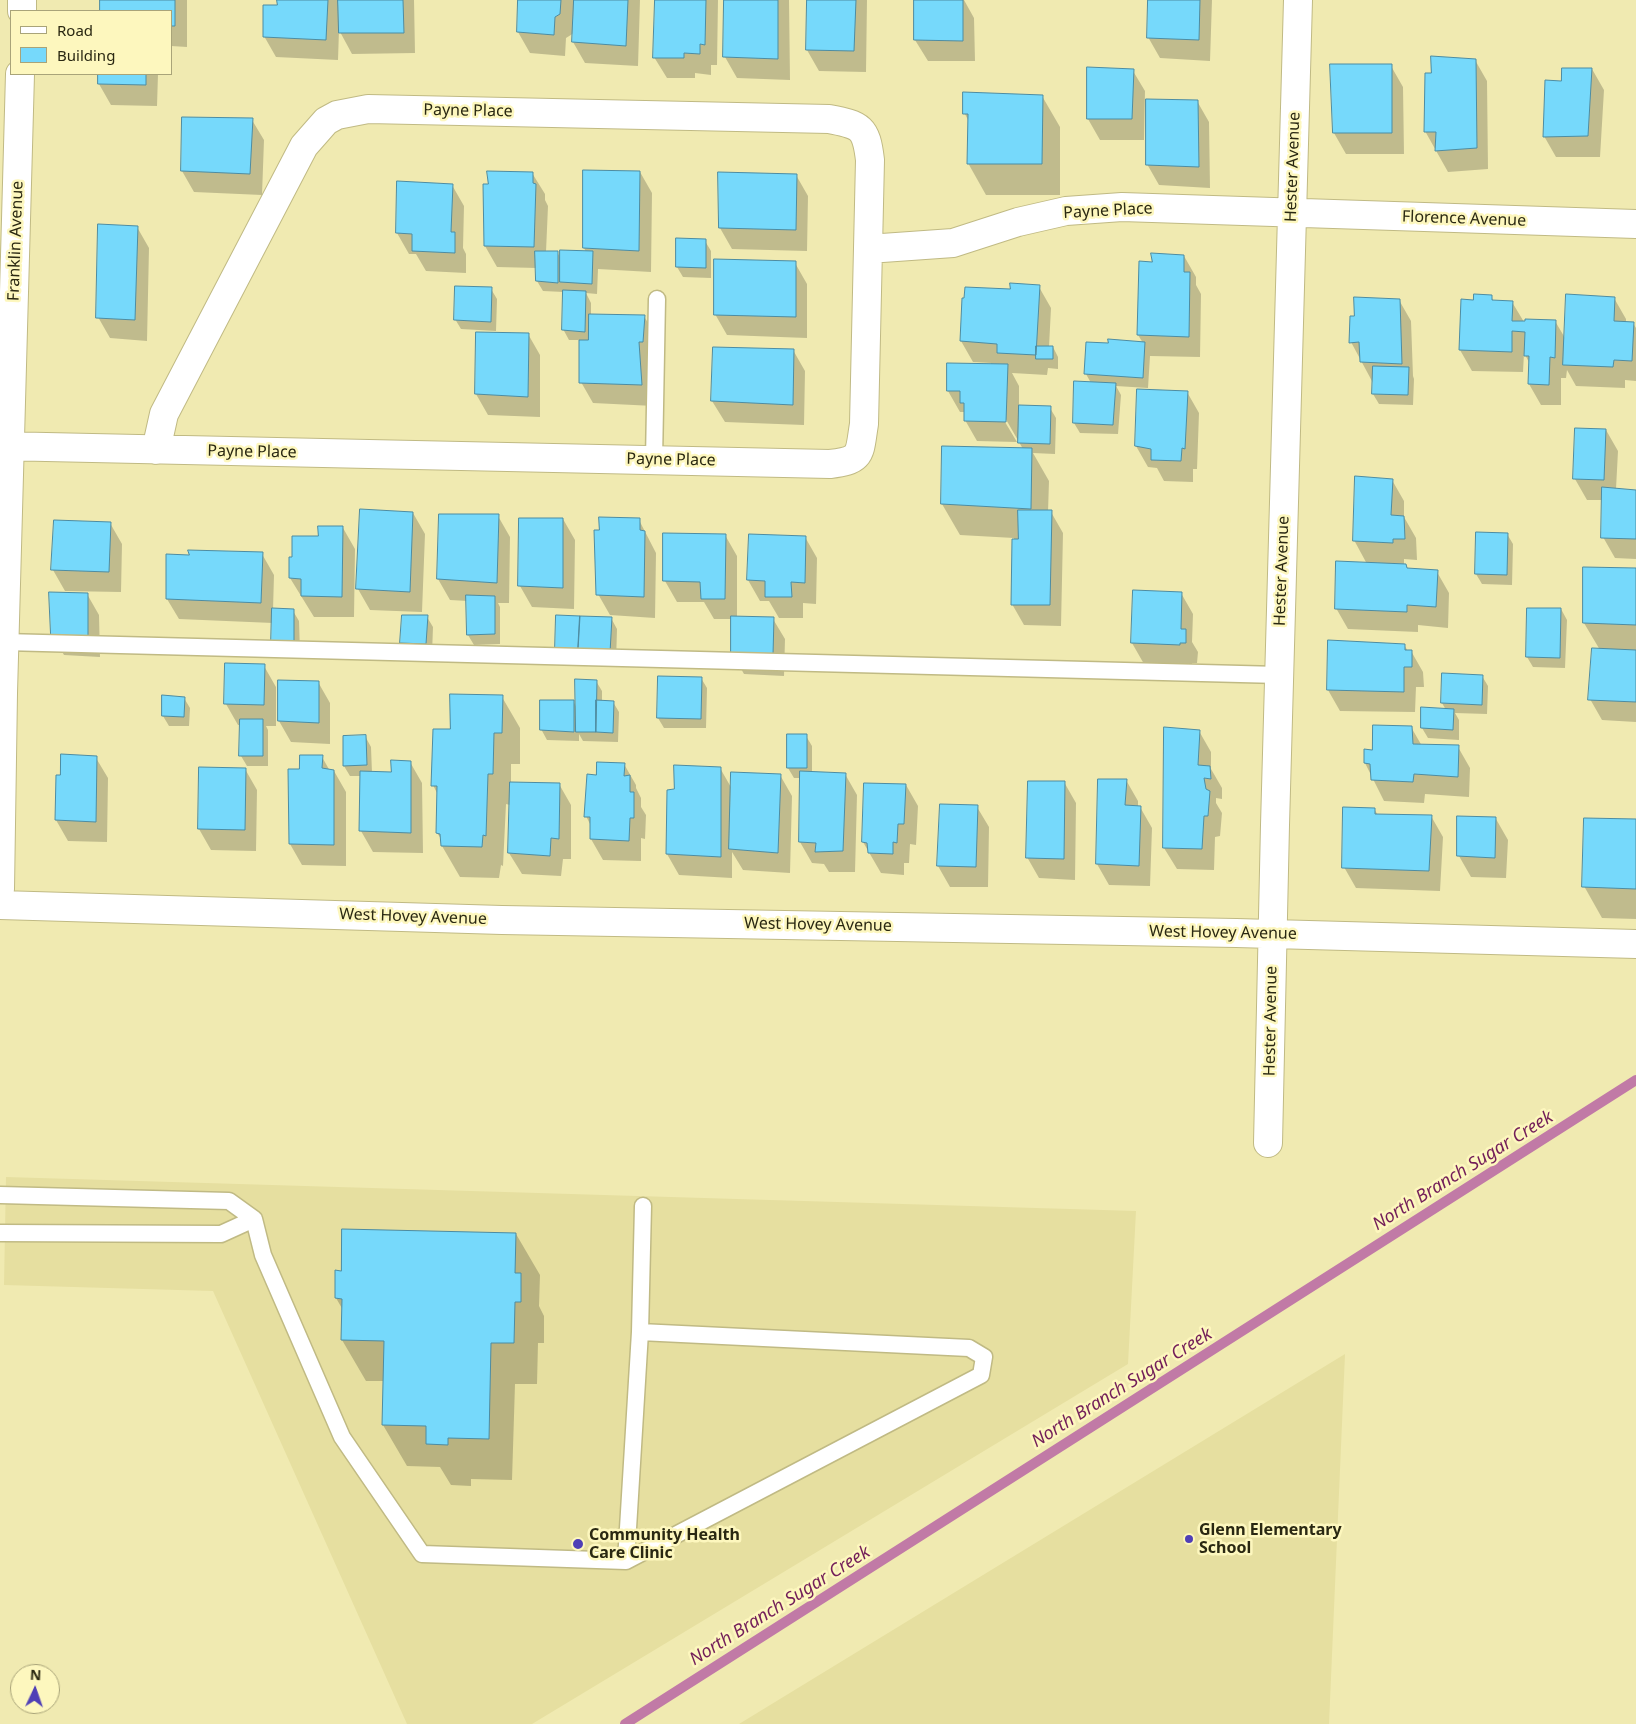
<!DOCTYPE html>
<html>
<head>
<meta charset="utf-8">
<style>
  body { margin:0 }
  #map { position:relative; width:1636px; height:1724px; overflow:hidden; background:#f0eab1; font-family:"Noto Sans",sans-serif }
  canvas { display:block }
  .legend { position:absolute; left:10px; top:10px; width:162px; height:65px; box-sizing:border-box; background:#fdf7be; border:1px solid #a9a479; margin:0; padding:6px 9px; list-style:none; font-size:15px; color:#2a2812 }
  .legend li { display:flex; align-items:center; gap:10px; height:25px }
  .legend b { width:25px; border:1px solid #a9a479 }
  .north { position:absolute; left:10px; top:1664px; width:50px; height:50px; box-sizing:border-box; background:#fdf7be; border:1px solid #a9a479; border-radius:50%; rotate:3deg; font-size:14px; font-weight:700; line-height:20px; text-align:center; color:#2a2812 }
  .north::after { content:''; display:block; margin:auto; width:18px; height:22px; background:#4f3fb6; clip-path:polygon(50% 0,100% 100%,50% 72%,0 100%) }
</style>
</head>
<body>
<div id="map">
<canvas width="1636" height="1724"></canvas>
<ul class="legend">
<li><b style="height:6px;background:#fff"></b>Road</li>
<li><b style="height:14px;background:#76d9fb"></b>Building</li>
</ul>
<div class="north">N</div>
</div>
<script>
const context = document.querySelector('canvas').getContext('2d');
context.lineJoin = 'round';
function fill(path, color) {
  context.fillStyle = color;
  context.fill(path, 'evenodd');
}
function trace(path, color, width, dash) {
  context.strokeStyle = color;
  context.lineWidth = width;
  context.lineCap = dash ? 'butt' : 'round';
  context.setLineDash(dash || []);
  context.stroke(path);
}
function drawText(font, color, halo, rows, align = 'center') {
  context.font = font + ' "Noto Sans",sans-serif';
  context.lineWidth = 5;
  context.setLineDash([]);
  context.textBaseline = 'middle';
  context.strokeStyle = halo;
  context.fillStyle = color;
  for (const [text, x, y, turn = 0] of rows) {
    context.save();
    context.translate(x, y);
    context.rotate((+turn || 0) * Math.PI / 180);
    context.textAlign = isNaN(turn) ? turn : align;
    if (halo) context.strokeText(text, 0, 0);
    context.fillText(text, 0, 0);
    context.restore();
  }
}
const built = new Path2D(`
  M6 1177 1136 1211 1128 1364 532 1724H407L213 1291 4 1285Z
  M1345 1354 1329 1724H739Z`);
const shadow = new Path2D(`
  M101 0H187V47L171 46V11H101Z
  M279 0H414L415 53 352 54 339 30 338 60 276 57 264 36 278 7Z
  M519 0H640L638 66 585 63 573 42 574 33 566 38 565 56 530 53 518 32Z
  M657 0H718L717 65H711V75L695 73V78H667L654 57Z
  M725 0H789L790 80 737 78 725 57Z
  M808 0H867L866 72 819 71 807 50Z
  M916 0H964L974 18 975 61H928L915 40Z
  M1149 0H1212L1210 61 1160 58 1148 37Z
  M1475 60 1487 81 1488 169 1448 172 1425 131Z
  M1332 65 1391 66 1403 87 1404 154H1346L1334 133Z
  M1592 69 1604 90 1600 157H1556L1544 136 1562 82Z
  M1133 71 1145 91 1144 140H1100L1088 119Z
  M100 74H158L157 106 111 105 99 84Z
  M1042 96 1060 127V195H986L968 163 969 122 965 114Z
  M1197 101 1209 122 1210 188 1159 185 1147 164Z
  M252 120 264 140 262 195 194 192 182 171Z
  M640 172 652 193 651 272 598 269 597 294 586 293 591 303V315L644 316 656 337 654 406 593 403 581 382 580 340H569L563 329 564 292 543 291 537 281V268L497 267 485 246 532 173 545 194V200L548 206 546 252H557L561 259 586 252 584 248Z
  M796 175 808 196 807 251 732 249 720 228Z
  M452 185 464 206 463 248 466 254V273L426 271 416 254H409L397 233Z
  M137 227 149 248 147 341 110 338 98 317Z
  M705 241 711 251V278L683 277 677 267Z
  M1184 256 1196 277V285L1201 294 1200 357 1150 356 1148 388 1116 386 1121 395 1118 434 1080 433 1074 423 1091 383 1086 374 1088 343H1143L1138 335 1153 263Z
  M795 263 807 284V338L727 335 715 314Z
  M1039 287 1051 308 1049 347H1053L1058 357V369L1048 368 1047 375 1012 373 1019 386V406L1050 408 1056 418 1055 454 1033 453 1049 481 1048 512H1051L1063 533 1061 626 1024 625 1012 604 1014 538 960 535 942 504 1023 449 1004 416 1002 417 1017 442 977 441 965 420V412H960L948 391 949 364 991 365V363L973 362 961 341 1011 291Z
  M491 289 497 299 496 331 461 329 455 319Z
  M1491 296 1494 302H1512L1524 322 1555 321 1565 338 1614 298 1626 319V322L1633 323 1636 328V381L1625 380V388L1576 386 1567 370 1566 378H1561V405H1541L1529 384 1530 364 1524 353 1523 372 1472 371 1460 350 1475 301Z
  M1399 300 1411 321 1413 376 1414 379 1413 405 1379 404 1373 394V383L1351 342Z
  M528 334 540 355V417L488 415 476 394Z
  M714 348 793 350 805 371 804 425 725 422 712 401Z
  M1187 392 1199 413 1197 469H1193V482L1164 481 1157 468 1148 467 1136 446Z
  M1606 430 1618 451 1616 489 1636 491V559L1615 558 1603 537V500H1587L1575 479Z
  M1392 480 1404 501V517L1416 538 1417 560 1404 559V565L1408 570 1437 572 1449 593 1448 628 1418 625V632L1348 629 1336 608 1367 564 1354 540Z
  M413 513 425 534 422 612 370 610 358 589Z
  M440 515 498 516 510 537 509 603H498L500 607V644L474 645 468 635V601L450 600 438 579Z
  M563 519 575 540 574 609 532 607 520 586Z
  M639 520 656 553 655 618 610 615 598 594Z
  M110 523 122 544 121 592 65 591 53 570Z
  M343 528 355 549 354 617H314L290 578V558L319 538Z
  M1507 534 1513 544 1512 585 1482 584 1476 574Z
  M725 535 737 556V618L773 619 785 639 784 676 744 674 732 653V619H714L704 602H677L665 581Z
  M805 537 817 558 816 604 803 603V618H779L769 601H760L748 580Z
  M262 554 274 575 273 610 293 611 299 621 300 653 273 623 179 619 167 599 190 556Z
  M1636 570V722L1602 720 1590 699 1600 650 1584 623Z
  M1181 593 1193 614 1192 642 1198 652 1197 663H1192V665L1144 664 1132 643Z
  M87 594 99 615 100 657 64 655 52 634Z
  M1561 609 1567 620 1565 668 1533 667 1527 657Z
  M427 617 433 627 432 654 408 653 402 643Z
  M557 617 611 618 617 629 616 663 585 662Z
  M1330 641 1404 645 1408 651H1411L1423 672 1424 687H1416L1415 712 1340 711 1328 690Z
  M264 666 276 687V726H266L268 730V766H247L241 756V725H238L226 704Z
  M1482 676 1488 686 1487 714 1455 713 1459 720V740L1428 738 1422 728 1423 708 1446 710 1442 703Z
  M701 678 707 688 706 728H664L658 718Z
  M596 681 602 691V702H613L619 712 618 742 583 741 579 734V741L547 740 541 729 573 701 577 708Z
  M318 682 330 703V744L291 742 279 721Z
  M502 697 520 728V764H511V783L559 784 571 805V859H563L561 876 522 874 509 853 510 805 506 804 503 866 501 865 499 878 460 877 442 846V840L437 833 438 795 433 785 451 730Z
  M184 698 190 708 189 726H169L163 716Z
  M1411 727 1422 746 1458 747 1470 768 1469 797 1425 794 1424 803 1384 801 1365 763 1373 751Z
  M1199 731 1211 752V769L1222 788V799L1216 798V803L1222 813 1220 836 1215 837 1214 870 1177 869 1164 848Z
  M365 736 371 747 372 773 392 774 410 762 422 783 423 853 373 852 361 831V776H350L344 766 345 737Z
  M788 736H806L812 746V773L845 774 857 795 855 872H829L824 864 812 863 800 842 801 778H794L788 768Z
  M322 757 330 771H334L346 792V866L302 865 290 844 300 771Z
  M96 758 108 778 107 842 68 841 56 820 61 776Z
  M624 764 636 785V788L641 798V807L646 815 645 839 641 838V861L603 860 591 839V826L586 816 598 777Z
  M720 768 732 789 780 775 792 796 790 873 743 870 732 852V878L679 875 667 854 668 791H675Z
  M200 769H245L257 790 256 851 211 850 199 829Z
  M1126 780 1138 801V807H1140L1152 828 1150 886 1109 885 1097 864Z
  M1064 782 1076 803 1075 880 1039 878 1027 857Z
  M906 785 918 806 916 845 910 844 909 863H904V875L881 873 863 842Z
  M941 805 977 807 989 827 988 887H950L938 866Z
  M1374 809 1378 815 1431 816 1443 837 1440 891 1356 888 1344 867Z
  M1496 819 1508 840 1506 878 1471 877 1459 856Z
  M1636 820V919L1602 918 1584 886Z
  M516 1234 540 1275 539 1306 544 1316V1343H538L537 1384H515L512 1480 471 1479V1486L451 1485 440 1467 407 1466 383 1425 384 1381H366L342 1340 343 1310 336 1298 342 1272Z`);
const stream = new Path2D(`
  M625 1724 1636 1080`);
const building = new Path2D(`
  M100 0H175V26H171V11H100Z
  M277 0H328L326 40 263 37V5H277Z
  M338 0H403L404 33H339Z
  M518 0H561L560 14 555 17 554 35 517 32Z
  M574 0H628L626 46 572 42Z
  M655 0H706L705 45 700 44V54L684 53V58H653Z
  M724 0H778V59L723 57Z
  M807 0H856L854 51 806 50Z
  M914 0H963V41L914 40Z
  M1148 0H1200L1199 40 1147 38Z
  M1431 56 1476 59 1477 148 1435 151 1436 132H1424L1425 73H1431Z
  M1330 64H1392V133H1333Z
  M1087 67 1134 69 1132 119H1087Z
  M1562 68H1592L1588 136 1543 137 1545 80 1561 81Z
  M98 74H146V85L98 84Z
  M963 92 1043 95 1042 164H967L968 114H963Z
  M1146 99 1198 100 1199 167 1146 165Z
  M182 117 253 118 250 174 181 171Z
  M583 170 640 171 639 251 583 248Z
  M487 171 533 172V183L536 184 534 247 484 246 483 184H488Z
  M718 172 797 174 796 230 719 228Z
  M397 181 453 184 451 232H455V253L412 251V234L396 233Z
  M98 224 138 226 135 320 96 318Z
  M676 238 706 239V268L676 267Z
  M560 250 593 251 592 284 560 282Z
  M535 251H558V283L536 281Z
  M1151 253 1184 255V272H1190L1189 337 1137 335 1139 261 1152 262Z
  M714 259 796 261V317L714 315Z
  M1010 283 1040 285 1036 355 997 353V344L960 341 962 298H964L965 287 1010 289Z
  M455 286 492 287 491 322 454 320Z
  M563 290 586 291 585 332 562 330Z
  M1474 294 1492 295V300L1513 301 1512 321H1525V319L1556 320 1555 358 1550 357 1549 385 1528 384 1529 356H1524L1525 332 1512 331V352L1459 350 1461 299 1473 300Z
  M1566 294 1615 297 1614 321 1634 322 1632 361 1614 360 1613 367 1563 365Z
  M1354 297 1400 299 1402 364 1360 362 1359 342 1349 343 1350 316H1354Z
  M589 314 645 315 643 342H639L642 385 579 383V340H588Z
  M476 332 529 333 528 397 475 394Z
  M1108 339 1145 342 1143 378 1084 374 1086 342 1108 343Z
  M1036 346H1053V359H1036Z
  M713 347 794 349 793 405 711 401Z
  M947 363 1008 364 1006 422 964 421V403H960V391H947Z
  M1373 366 1409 367 1408 395 1372 394Z
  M1074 381 1116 383 1113 425 1073 423Z
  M1137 389 1188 391 1185 449 1182 448 1181 461 1151 460V449L1135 446Z
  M1019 405 1051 406 1050 444 1018 443Z
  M1575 428 1606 429 1604 480 1573 479Z
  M942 446 1032 448 1031 509 941 504Z
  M1355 476 1393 479 1391 515 1404 516 1405 539H1393V543L1353 541Z
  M1602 487 1636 490V539L1601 538Z
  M360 509 413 512 410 592 356 589Z
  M1018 510H1052L1050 605H1011L1012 539H1018Z
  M439 514H499L497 583 437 579Z
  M599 517 640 518V530L645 531 644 597 596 595 594 530H599Z
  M519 518H563V588L518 586Z
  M54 520 111 522 109 572 51 570Z
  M318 526H343L342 597 301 596V579L289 578V557H292V536H318Z
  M1476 532 1508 533 1507 575 1475 574Z
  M663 533 726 534 725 599H701L700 582 663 581Z
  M749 534 806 536 805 583 791 582 792 597H765V581L747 580Z
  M188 550 263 552 261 603 166 599V554L189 555Z
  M1336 561 1406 564 1407 568 1438 570 1436 607 1407 605V612L1335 609Z
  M1583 567 1636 568V625L1583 623Z
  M1133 590 1182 592 1181 629H1186V643H1180V645L1131 643Z
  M49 592 88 593V636L51 635Z
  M466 595 495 596V634L467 635Z
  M272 608 294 609V644H271Z
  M1527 608H1561L1560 658 1526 657Z
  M402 615H428L426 644 400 643Z
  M556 615 580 616 578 650 555 649Z
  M580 616 612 617 610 653 578 652Z
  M731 616 774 617 773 655 731 653Z
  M1328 640 1405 644V650H1412V667H1404V692L1327 690Z
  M1592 648 1636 650V702L1588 700Z
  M225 663 265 664 264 705 224 704Z
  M1442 673 1483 675 1482 705 1441 703Z
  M658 676 702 677 701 719 657 718Z
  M575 679 597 680 596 732H576Z
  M278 680 319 681V723L278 721Z
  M450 694 503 695 502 733H494L493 774H488L486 836 483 835 482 847 441 846 440 834 436 833 437 786H431L433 729H450Z
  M162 695 185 697 184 717 162 716Z
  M540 700H574V732L540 730Z
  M596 700 614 701 613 733 596 732Z
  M1421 707 1454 709 1453 730 1421 728Z
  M240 719H263V756H239Z
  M1373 725 1412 726 1413 744 1459 745 1458 777 1414 774 1413 782 1371 780 1370 764 1364 763V749L1372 750Z
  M1164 727 1200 730 1198 765 1210 766 1211 779 1204 778 1206 789 1210 791 1208 816H1204L1202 849 1163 848Z
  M787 734H807V768H787Z
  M366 735 367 765 343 766V736Z
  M61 754 97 756 96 822 55 820 56 775H60Z
  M300 755H323L322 768 334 770V845L289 844 288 769H299Z
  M391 760 411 761V833L359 831 360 771 391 772Z
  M597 762 625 763 624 776 630 775V792H634V818H630L629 841 590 839V817H584L587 774 596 775Z
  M674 765 721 767V857L666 854 667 790 674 789Z
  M199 767 246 768 245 830 198 829Z
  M800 771 846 773 843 851 815 852 816 843 799 842Z
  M731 772 781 774 778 853 729 849Z
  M1098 779H1127L1125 805 1141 806 1139 866 1096 864Z
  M1028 781H1065L1064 859 1026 858Z
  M510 782 560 783 559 839 551 838 550 856 508 853Z
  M864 783 906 784 904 824H898L897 843 893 842V854L868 853 867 843 862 842Z
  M940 804 978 805 976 867 937 866Z
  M1343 807 1375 808V814L1432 815 1429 871 1342 868Z
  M1457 816 1496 817 1495 858 1457 856Z
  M1584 818 1636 819V889L1582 887Z
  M342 1229 516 1233 515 1273H521V1302H515L514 1343H491L489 1439 448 1438V1445L426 1444V1426L382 1425 384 1341 341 1340 342 1299 335 1298V1270L341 1271Z`);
const service = new Path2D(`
  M654 460 657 299
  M4 642 1279 675
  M0 1195 229 1201 254 1219 221 1234 0 1233
  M254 1219 263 1255 342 1437 422 1554 626 1561 981 1375 984 1357 969 1348 640 1332 626 1561
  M640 1332 643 1206`);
const minor = new Path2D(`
  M22 11V0
  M868 249 953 243 1018 222 1066 211 1122 207 1636 224
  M0 446 830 464C863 460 859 454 864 424L870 160C866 127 861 125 829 119L368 109 337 115 326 121 304 146 164 414 156 450
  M0 889 3 693 20 74
  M0 905 502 920 1236 933 1636 944
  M1268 1143 1275 825 1298 0`);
const markers = [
  [1189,1539,5,"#4f3fb6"],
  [578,1544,6,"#4f3fb6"]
];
const streetNames = [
  ["Payne Place",468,111,1],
  ["Hester Avenue",1293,167,-88],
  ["Payne Place",1108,211,-3],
  ["Florence Avenue",1464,219,2],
  ["Franklin Avenue",16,241,-88],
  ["Payne Place",252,452,1],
  ["Payne Place",671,460,1],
  ["Hester Avenue",1282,571,-88],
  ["West Hovey Avenue",413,917,2],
  ["West Hovey Avenue",818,925,1],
  ["West Hovey Avenue",1223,933,1],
  ["Hester Avenue",1271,1021,-89]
];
const poiNames = [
  ["Glenn Elementary",1199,1530],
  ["School",1199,1548],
  ["Community Health",589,1535],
  ["Care Clinic",589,1553]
];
const waterNames = [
  ["North Branch Sugar Creek",1463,1171,-32],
  ["North Branch Sugar Creek",1122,1388,-32],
  ["North Branch Sugar Creek",780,1606,-32]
];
fill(built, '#e6dfa0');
fill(shadow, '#0003');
trace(stream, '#c17aa6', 10);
fill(building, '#76d9fb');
trace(building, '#4d8ca2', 1);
trace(service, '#c0ba84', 19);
trace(minor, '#c0ba84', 30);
trace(service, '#fff', 16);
trace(minor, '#fff', 28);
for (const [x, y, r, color] of markers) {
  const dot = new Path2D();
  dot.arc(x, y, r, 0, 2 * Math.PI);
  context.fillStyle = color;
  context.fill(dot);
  trace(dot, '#fdf7be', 2);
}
drawText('16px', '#2a2812', '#fdf7be', streetNames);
drawText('bold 16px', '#2a2812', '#fdf7be', poiNames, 'left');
drawText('italic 18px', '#731f59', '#fdf7be', waterNames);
</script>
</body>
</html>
